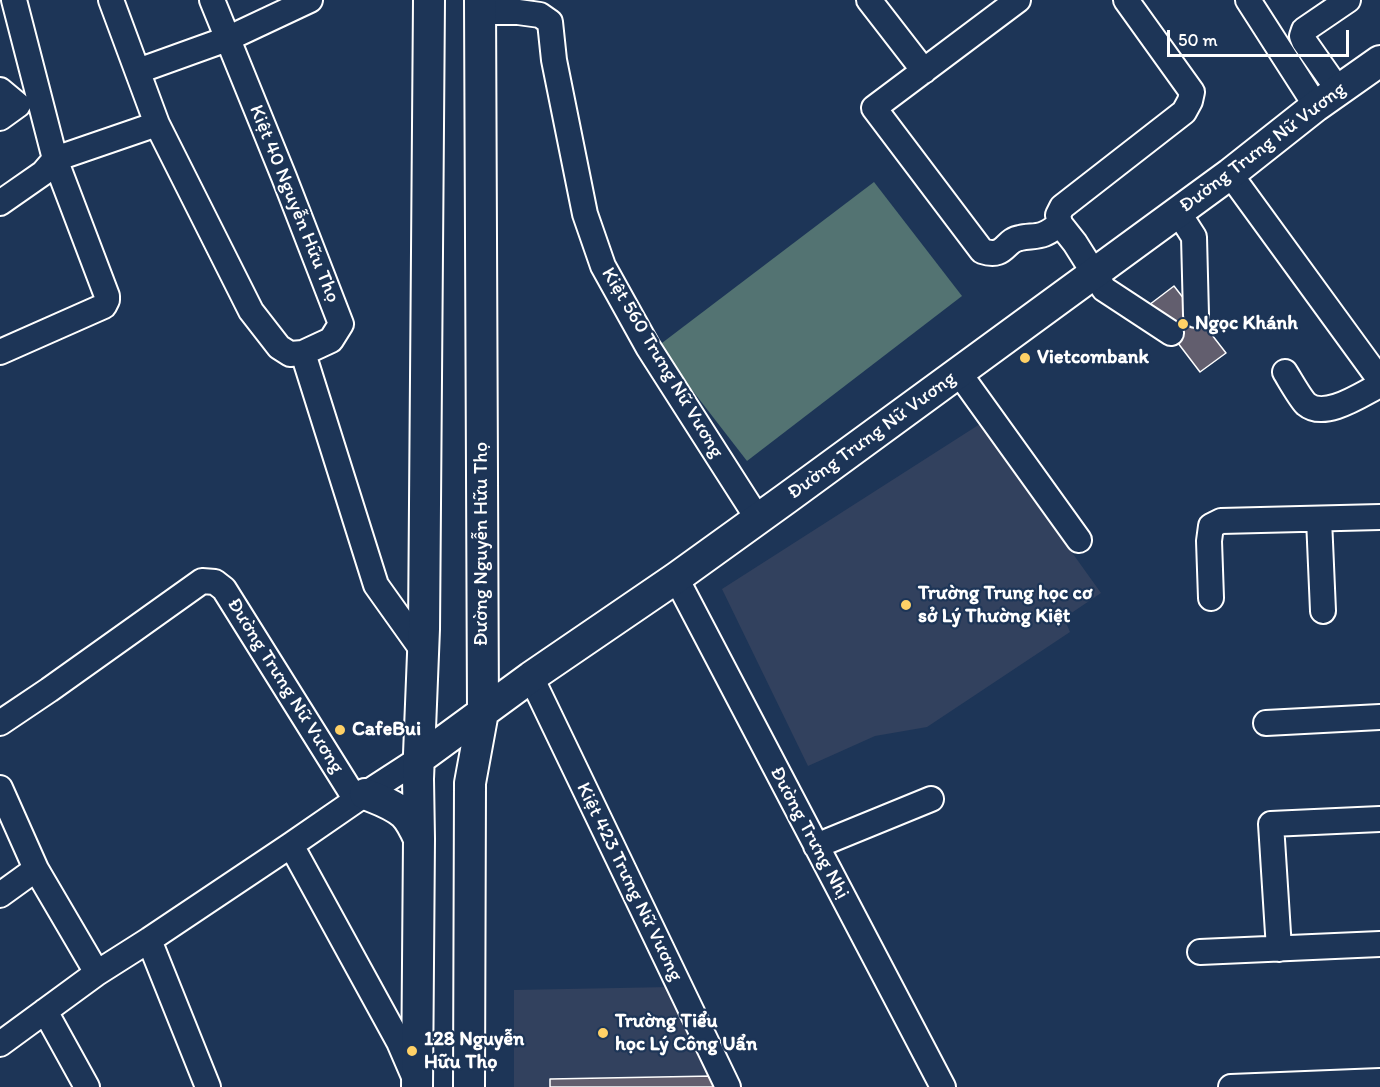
<!DOCTYPE html>
<html>
<head>
<meta charset="utf-8">
<style>
  body { margin:0 }
  #map { position:relative; width:1380px; height:1087px; overflow:hidden; background:#1d3557; font-family:Itim,sans-serif }
  canvas { display:block }
  .scale { position:absolute; left:1167px; top:30px; width:182px; height:27px; box-sizing:border-box; border:3px solid #fff; border-top:0; padding-left:8px; font-size:18px; line-height:21px; white-space:nowrap; color:#fff; -webkit-text-stroke:4px #1d3557; paint-order:stroke }
</style>
</head>
<body>
<div id="map">
<canvas width="1380" height="1087"></canvas>
<div class="scale">50 m</div>
</div>
<script>
const context = document.querySelector('canvas').getContext('2d');
context.lineJoin = 'round';
function fill(path, color) {
  context.fillStyle = color;
  context.fill(path, 'evenodd');
}
function trace(path, color, width, dash) {
  context.strokeStyle = color;
  context.lineWidth = width;
  context.lineCap = dash ? 'butt' : 'round';
  context.setLineDash(dash || []);
  context.stroke(path);
}
function drawText(font, color, halo, rows, align = 'center') {
  context.font = font + ' Itim,sans-serif';
  context.lineWidth = 4.5;
  context.setLineDash([]);
  context.textBaseline = 'middle';
  context.strokeStyle = halo;
  context.fillStyle = color;
  for (const [text, x, y, turn = 0] of rows) {
    context.save();
    context.translate(x, y);
    context.rotate((+turn || 0) * Math.PI / 180);
    context.textAlign = isNaN(turn) ? turn : align;
    if (halo) context.strokeText(text, 0, 0);
    context.fillText(text, 0, 0);
    context.restore();
  }
}
const built = new Path2D(`
  M980 424 1101 593 1064 618 1070 632 927 727 875 736 808 766 722 589Z
  M671 987 719 1087H514V990Z`);
const green = new Path2D(`
  M874 182 962 296 747 461 658 346Z`);
const building = new Path2D(`
  M1174 286 1226 353 1200 372 1149 305Z
  M713 1076 714 1087H550V1079Z`);
const minor = new Path2D(`
  M111 0 157 124 251 311 279 347 290 354 303 353 331 340 341 324 284 177 212 0
  M869 0 924 71
  M1018 0 874 108 982 251C1006 259 1004 240 1020 238 1028 236 1037 237 1044 234 1050 232 1055 227 1060 224
  M1126 0 1192 92 1190 101 1184 112 1062 207 1058 215 1060 224 1075 243 1104 289 1171 333
  M1248 0 1316 106
  M480 12H518L540 15 550 22 554 60 585 214 603 266 648 347 758 519
  M138 71 227 39 310 0
  M0 90 18 105 0 118
  M1339 91 1304 41 1302 36 1304 30 1348 0
  M1230 174 1380 380
  M0 203 43 173 55 159 157 124
  M1178 212 1194 237 1196 315
  M0 352 104 306 107 300V296L55 159 14 0
  M303 353 376 585 423 651
  M1285 372C1290 380 1300 398 1306 404 1325 420 1362 394 1380 385
  M959 373 1079 540
  M1319 519 1323 611
  M676 578 943 1087
  M1211 598 1209 541 1211 526 1221 521 1380 517
  M531 677 728 1087
  M0 723 49 690 202 581 215 582 224 589 356 800
  M1266 723 1380 717
  M0 788 36 869 97 973
  M291 845 399 1042 415 1079
  M816 846 931 799
  M0 895 36 869
  M149 940 208 1087
  M1279 949 1271 824 1380 819
  M1200 952 1380 944
  M45 1011 87 1087
  M0 1044 97 973 149 940 291 845 365 794 419 759
  M1231 1087 1380 1081`);
const major = new Path2D(`
  M419 759 531 677 676 578 787 498 1230 174 1316 106 1380 61
  M365 794C377 799 393 804 404 814 411 821 415 830 419 839
  M417 1087 419 839 418 779 424 629 429 0
  M469 1087 470 783 483 712 480 0`);
const markers = [
  [1183,324,6,"#ffd166"],
  [1025,358,6,"#ffd166"],
  [906,605,6,"#ffd166"],
  [340,730,6,"#ffd166"],
  [603,1033,6,"#ffd166"],
  [412,1051,6,"#ffd166"]
];
const streetNames = [
  ["Đường Trưng Nữ Vương",1263,148,-37],
  ["Kiệt 40 Nguyễn Hữu Thọ",294,204,68],
  ["Kiệt 560 Trưng Nữ Vương",662,363,59],
  ["Đường Trưng Nữ Vương",872,436,-36],
  ["Đường Nguyễn Hữu Thọ",482,544,-90],
  ["Đường Trưng Nữ Vương",285,686,58],
  ["Đường Trưng Nhị",809,833,62],
  ["Kiệt 423 Trưng Nữ Vương",629,882,64]
];
const poiNames = [
  ["Ngọc Khánh",1195,324],
  ["Vietcombank",1037,358],
  ["Trường Trung học cơ",918,594],
  ["sở Lý Thường Kiệt",918,617],
  ["CafeBui",352,730],
  ["Trường Tiểu",615,1022],
  ["học Lý Công Uẩn",615,1045],
  ["128 Nguyễn",424,1040],
  ["Hữu Thọ",424,1063]
];
fill(built, '#32415e');
fill(green, '#537372');
fill(building, '#625e6e');
trace(building, '#fff', 1.5);
trace(minor, '#fff', 28);
trace(major, '#fff', 34);
trace(minor, '#1d3557', 24);
trace(major, '#1d3557', 30);
for (const [x, y, r, color] of markers) {
  const dot = new Path2D();
  dot.arc(x, y, r, 0, 2 * Math.PI);
  context.fillStyle = color;
  context.fill(dot);
  trace(dot, '#1d3557', 2);
}
drawText('20px', '#fff', '#1d3557', streetNames);
drawText('bold 20px', '#fff', '#1d3557', poiNames, 'left');
</script>
</body>
</html>
